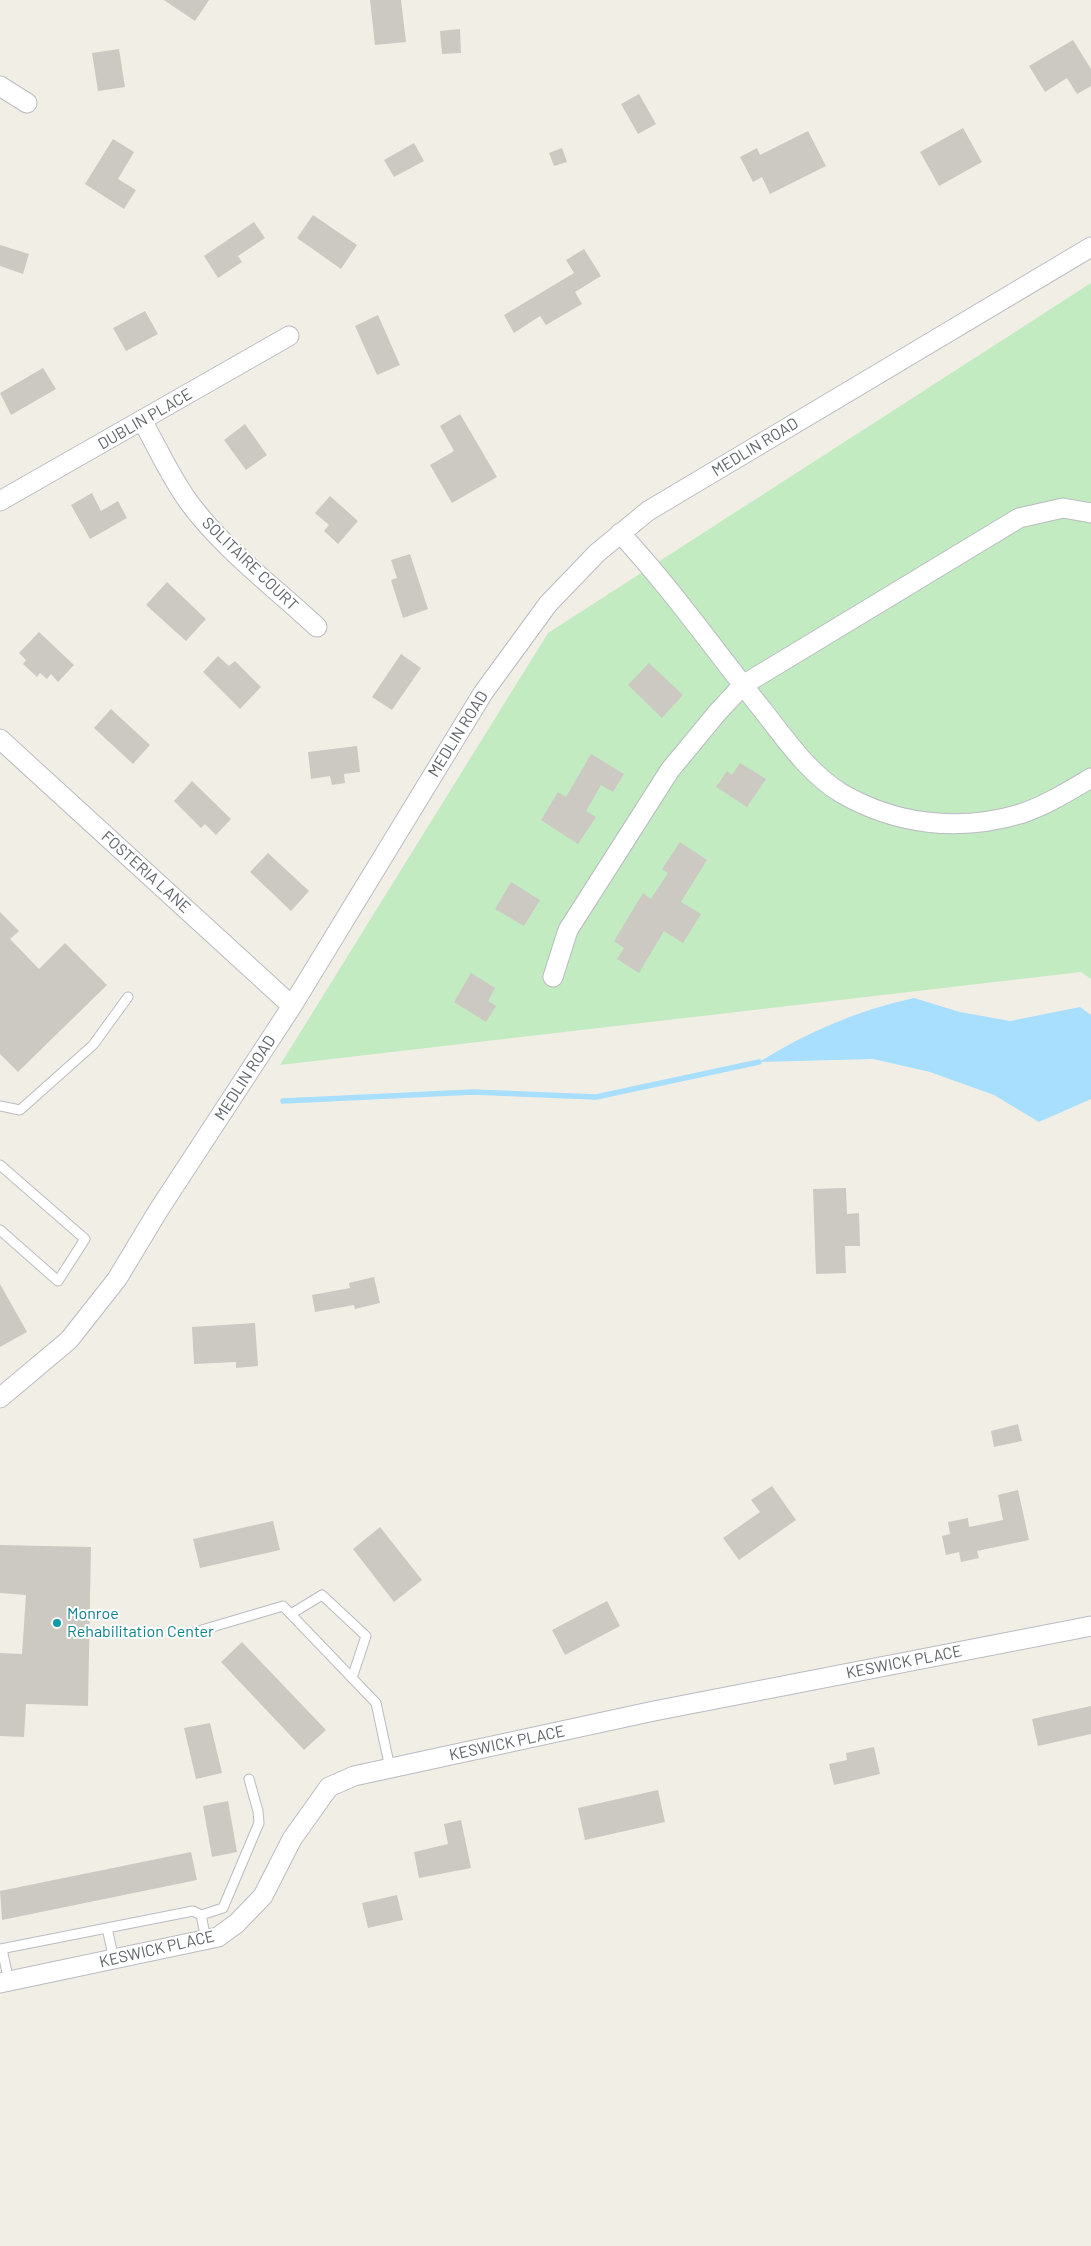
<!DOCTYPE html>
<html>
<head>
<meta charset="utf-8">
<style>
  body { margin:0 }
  canvas { display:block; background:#f1eee6 }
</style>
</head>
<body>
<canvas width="1091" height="2246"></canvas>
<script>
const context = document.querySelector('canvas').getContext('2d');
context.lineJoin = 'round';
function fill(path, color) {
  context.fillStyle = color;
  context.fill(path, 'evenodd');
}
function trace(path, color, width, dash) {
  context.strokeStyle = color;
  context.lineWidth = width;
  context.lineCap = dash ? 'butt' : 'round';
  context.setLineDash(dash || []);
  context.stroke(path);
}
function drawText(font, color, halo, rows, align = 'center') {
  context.font = font + ' Barlow,sans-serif';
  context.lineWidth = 4;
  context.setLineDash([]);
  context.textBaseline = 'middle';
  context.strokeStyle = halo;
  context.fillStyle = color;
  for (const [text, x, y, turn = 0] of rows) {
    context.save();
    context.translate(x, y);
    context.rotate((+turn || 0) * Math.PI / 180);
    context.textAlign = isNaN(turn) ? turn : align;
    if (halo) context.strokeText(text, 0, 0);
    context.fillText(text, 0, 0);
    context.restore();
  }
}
const green = new Path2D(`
  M1091 283V979L1081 972 280 1065 548 633Z`);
const water = new Path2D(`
  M914 998 960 1012 1010 1021 1080 1007 1091 1015V1099L1039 1122 994 1095 930 1072 873 1059 759 1062C807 1032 859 1010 914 998Z`);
const stream = new Path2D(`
  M283 1101 473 1092 596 1097 759 1062`);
const building = new Path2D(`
  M164 0H209L195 21Z
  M370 0H401L406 42 375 45Z
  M460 29 461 53 442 54 440 31Z
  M1073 40 1091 69V86L1077 94 1067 78 1045 92 1029 66Z
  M119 49 125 87 98 91 92 53Z
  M639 94 656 124 638 134 621 104Z
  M963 128 982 162 939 186 920 152Z
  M808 131 826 166 770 194 762 177 753 182 740 157 757 148 760 155Z
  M113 139 134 152 118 179 136 190 124 209 85 184Z
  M414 143 424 161 394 177 384 160Z
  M562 148 567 162 554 166 549 153Z
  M313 215 357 245 341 269 297 238Z
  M254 222 265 238 238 256 242 262 218 278 204 256Z
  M0 245 29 254 23 274 0 266Z
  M584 249 601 276 575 292 582 304 546 325 540 316 514 333 504 315 574 273 566 260Z
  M145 311 158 334 126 351 113 328Z
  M378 315 400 365 377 375 355 326Z
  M43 368 56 389 11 415 0 393Z
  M460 414 497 477 452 503 430 465 454 451 440 426Z
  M245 424 267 455 246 470 224 440Z
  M92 493 101 511 118 501 127 518 90 539 71 505Z
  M330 496 358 521 338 544 324 531 329 525 315 513Z
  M410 554 428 609 403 618 391 580 397 578 391 560Z
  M167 582 206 619 186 641 146 605Z
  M39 632 74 665 58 682 51 674 47 679 40 673 37 677 23 664 26 660 19 653Z
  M401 654 421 668 392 710 372 697Z
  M218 656 229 666 235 661 261 687 240 709 203 672Z
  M649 663 683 695 662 718 628 685Z
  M111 709 150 745 133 764 94 728Z
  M357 746 360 772 344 774 345 783 332 785 330 776 311 779 308 752Z
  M591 754 624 774 613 792 601 785 586 811 596 817 578 844 541 820 558 792 566 797Z
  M740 763 766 779 747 807 716 787 727 771 732 775Z
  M192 781 231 819 216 835 205 824 201 828 174 801Z
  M680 842 707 860 681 902 701 914 683 943 664 931 639 973 617 959 624 948 614 941 643 893 651 899 668 873 662 869Z
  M268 853 309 891 291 911 250 872Z
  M511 882 540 900 524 926 495 909Z
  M0 912 19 931 10 939 39 969 65 943 107 985 18 1072 0 1054Z
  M471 973 495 988 488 1001 496 1006 486 1022 454 1002Z
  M846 1188 847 1214 859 1213 860 1246H845L846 1273 816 1274 813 1189Z
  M374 1277 380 1303 355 1309 354 1305 315 1312 312 1295 350 1288 349 1283Z
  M0 1284 27 1332 0 1347Z
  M255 1323 258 1366 236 1368V1362L194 1364 192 1327Z
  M1018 1424 1022 1441 994 1447 991 1431Z
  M772 1486 796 1520 739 1560 723 1538 760 1512 751 1500Z
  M1018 1490 1029 1540 977 1551 979 1558 961 1562 959 1552 946 1555 942 1536 950 1534 948 1522 968 1518 969 1527 1003 1520 998 1495Z
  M273 1521 280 1550 200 1568 193 1539Z
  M380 1527 422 1580 394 1602 353 1549Z
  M0 1545 91 1547 88 1706 26 1704 24 1737 0 1736V1653L22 1654 26 1595 0 1593Z
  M607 1601 620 1626 565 1655 552 1630Z
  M242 1642 326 1730 304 1750 221 1662Z
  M1091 1706V1734L1038 1746 1032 1719Z
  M210 1723 222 1773 196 1779 184 1728Z
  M874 1747 880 1774 834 1785 829 1764 847 1760 846 1753Z
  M658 1790 665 1822 585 1840 578 1808Z
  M228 1801 237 1852 212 1857 203 1806Z
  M461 1820 471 1868 419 1878 414 1852 448 1844 444 1824Z
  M191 1852 197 1880 2 1920 0 1891Z
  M397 1895 403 1920 368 1928 362 1903Z`);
const service = new Path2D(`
  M0 1106 20 1110 93 1045 128 997
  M0 1165 85 1239 58 1281 0 1230
  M291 1614 322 1595 366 1636 352 1678
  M195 1632 283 1606 376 1703 390 1768
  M201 1915 223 1908 259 1823 258 1811 249 1779
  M107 1928 114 1960
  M0 1949 193 1911 201 1915 206 1939
  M2 1949 9 1982`);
const minor = new Path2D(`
  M0 86 27 103
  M142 420C157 447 170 476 188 501 223 549 273 586 317 627
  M0 501 289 336
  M620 533C671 588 714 649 761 708 784 737 808 773 841 793 896 825 959 832 1020 814 1045 806 1069 791 1091 778
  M0 739 292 1006
  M553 977 568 930 670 770 717 713 743 685 1019 518 1063 508 1091 513
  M0 1398 69 1340 117 1279 158 1211 292 1006 483 693 548 604 597 553 648 511 1091 247
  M0 1983 218 1937 237 1923 263 1896 292 1839 329 1787 354 1776 654 1711 1091 1626`);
const markers = [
  [57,1623,5,"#0f9aa8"]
];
const streetNames = [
  ["DUBLIN PLACE",145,419,-30],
  ["MEDLIN ROAD",755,447,-31],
  ["SOLITAIRE COURT",250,564,44],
  ["MEDLIN ROAD",458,734,-58],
  ["FOSTERIA LANE",146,872,42],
  ["MEDLIN ROAD",245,1078,-57],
  ["KESWICK PLACE",904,1662,-11],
  ["KESWICK PLACE",507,1743,-12],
  ["KESWICK PLACE",157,1949,-13]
];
const cultureNames = [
  ["Monroe",67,1614],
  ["Rehabilitation Center",67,1632]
];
fill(green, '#c3ebc1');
fill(water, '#a8dfff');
trace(stream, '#a8dfff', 5.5);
fill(building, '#ccc9c3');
trace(service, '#b9bcc1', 11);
trace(minor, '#b9bcc1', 21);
trace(service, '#fff', 9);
trace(minor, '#fff', 19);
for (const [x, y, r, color] of markers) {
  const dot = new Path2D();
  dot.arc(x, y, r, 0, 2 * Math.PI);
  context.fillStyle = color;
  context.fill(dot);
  trace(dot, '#fff', 2);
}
drawText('16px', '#5d6368', '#fff', streetNames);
drawText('16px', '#0d838f', '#fff', cultureNames, 'left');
</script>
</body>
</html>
